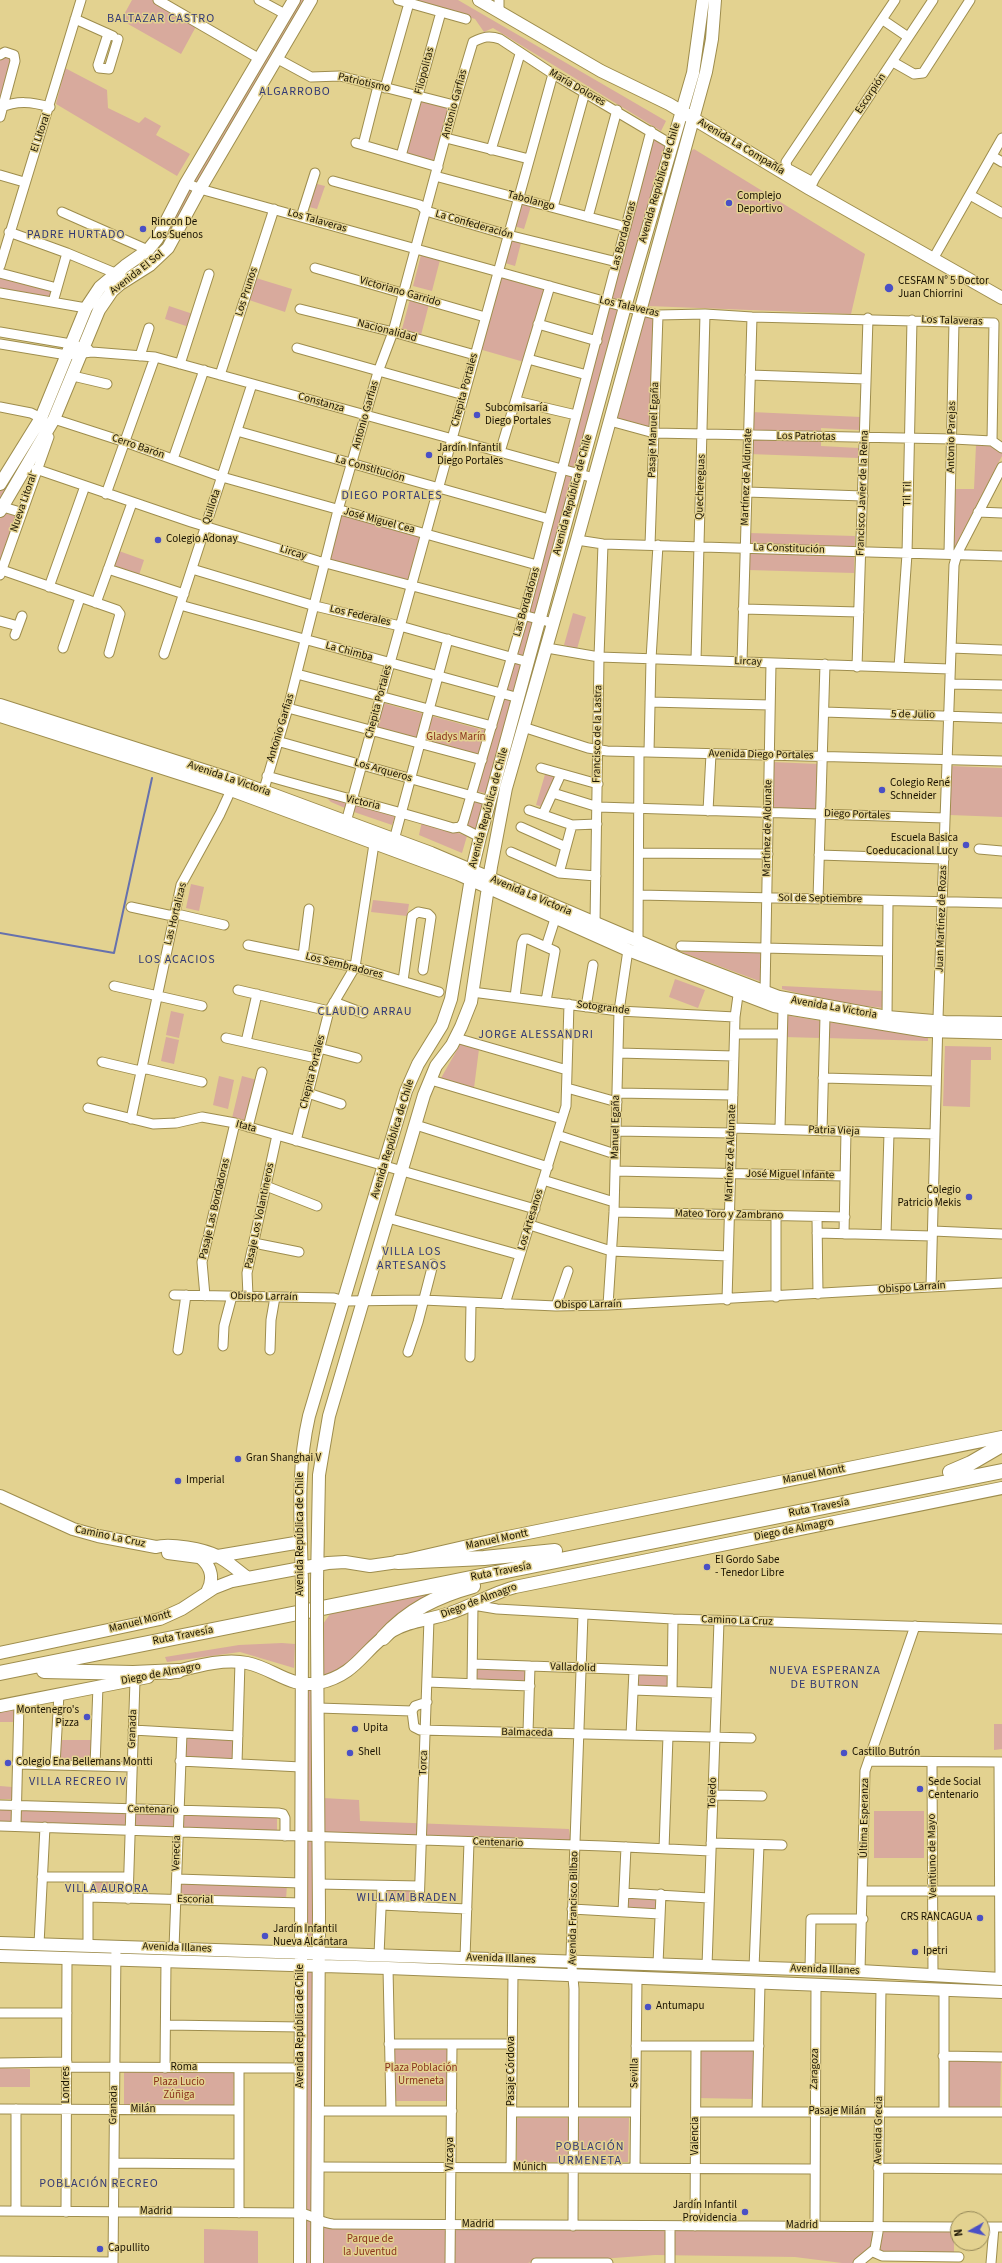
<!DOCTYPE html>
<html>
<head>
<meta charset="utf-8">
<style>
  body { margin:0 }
  #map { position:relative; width:1002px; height:2263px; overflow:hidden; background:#e3d290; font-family:"Source Sans 3",sans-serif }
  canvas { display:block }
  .north { position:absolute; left:950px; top:2211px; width:40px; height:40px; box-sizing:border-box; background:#e3d290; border:1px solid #928556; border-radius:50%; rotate:262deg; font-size:11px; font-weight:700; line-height:16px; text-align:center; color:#191200 }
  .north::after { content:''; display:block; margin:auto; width:14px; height:18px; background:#4a50c5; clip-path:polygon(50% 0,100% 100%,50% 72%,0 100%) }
</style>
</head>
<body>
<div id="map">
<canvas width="1002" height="2263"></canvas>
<div class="north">N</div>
</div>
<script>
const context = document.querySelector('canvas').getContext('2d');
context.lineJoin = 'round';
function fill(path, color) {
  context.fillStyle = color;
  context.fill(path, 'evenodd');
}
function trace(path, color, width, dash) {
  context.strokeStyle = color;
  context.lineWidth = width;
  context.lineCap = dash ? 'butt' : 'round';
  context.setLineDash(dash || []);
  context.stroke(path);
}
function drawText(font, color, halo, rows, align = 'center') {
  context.font = font + ' "Source Sans 3",sans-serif';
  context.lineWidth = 3;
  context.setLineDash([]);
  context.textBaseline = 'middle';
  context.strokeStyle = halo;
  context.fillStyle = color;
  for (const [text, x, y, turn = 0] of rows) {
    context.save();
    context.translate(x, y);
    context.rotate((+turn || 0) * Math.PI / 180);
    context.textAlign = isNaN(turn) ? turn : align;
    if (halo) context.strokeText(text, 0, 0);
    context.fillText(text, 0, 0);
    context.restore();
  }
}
const green = new Path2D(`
  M132 0H162L199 21 181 54 121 20Z
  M299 0H307L199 179 160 251 118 283 59 402 0 503V491L38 432 98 294 136 262Z
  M415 0H458L666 121 661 131 493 28 484 32 475 19Z
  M6 57 10 58 12 62 0 106V60Z
  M65 68 107 90 108 108 139 123 145 117 161 126 156 135 190 154 177 176 56 104Z
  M417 99 454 108 438 167 401 156Z
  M654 136 667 145 623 303 611 299Z
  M694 149 865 254 851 314 648 306 688 153Z
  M317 184 325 186 317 209 309 207Z
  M520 203 531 206 524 229 514 226Z
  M511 240 521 243 515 266 505 263Z
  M421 255 440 260 432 291 413 286Z
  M0 273 57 288 53 302 0 293Z
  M500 276 545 290 524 362 479 349Z
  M256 278 292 289 285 312 249 300Z
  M410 299 429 304 421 335 402 329Z
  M169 306 193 314 189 327 165 319Z
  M609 306 620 310 576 470 566 467Z
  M643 315 656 317 653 428 615 418Z
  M751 412 861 417V430L821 428V446L859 448 858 458 749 454Z
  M976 445H989L1002 453V456L953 550 954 489H974Z
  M564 472 575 477 538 615 527 612Z
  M340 511 426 533 411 584 327 561Z
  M3 513 16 516 0 566V519Z
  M749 533 855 536 854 573 748 570Z
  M119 551 144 560 139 575 114 567Z
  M573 613 586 617 577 649 564 645Z
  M525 619 536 623 525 658 515 654Z
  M513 661 525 665 516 694 505 690Z
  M503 697 515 699 489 794 476 791Z
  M383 703 491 732 482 760 377 731Z
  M772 762 819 764 817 810 771 809Z
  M952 766 1002 768V817L950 815Z
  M546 771 562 776 547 808 536 805Z
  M325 796 347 802 345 808 331 802Z
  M474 799 486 803 477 833 466 829Z
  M356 804 395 816 392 825 354 812Z
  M422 821 467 836 462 853 419 835Z
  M191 884 204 887 199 911 186 908Z
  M373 900 409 904 407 916 371 912Z
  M763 950 762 982 681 952Z
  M675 979 705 990 698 1008 669 997Z
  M782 986 883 991V1008L833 1002 782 989Z
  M171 1011 184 1014 179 1038 166 1035Z
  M785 1015 821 1021V1038L784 1037Z
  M827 1022 928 1034V1041L826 1038Z
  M166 1037 179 1040 174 1064 161 1061Z
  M461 1043 479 1049 474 1088 441 1078Z
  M945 1046 991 1047V1060H971L970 1107 943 1106Z
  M219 1076 234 1080 228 1109 213 1105Z
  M242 1076 257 1080 247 1121 232 1118Z
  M445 1590 409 1606 366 1652 322 1680 323 1624 330 1614Z
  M282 1643 295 1644 294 1668 240 1652 167 1662 165 1657 239 1645Z
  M476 1666 526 1667 525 1685 475 1682Z
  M636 1671 669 1672 668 1690 635 1688Z
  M305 1687H316L314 2263H305Z
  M17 1707V1722H0V1711Z
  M994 1724H1002V1749L994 1750Z
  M186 1737 233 1740V1759L185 1757Z
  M60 1740H93L92 1763 60 1761Z
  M0 1786 12 1787V1799H0Z
  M323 1798 359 1800 360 1821 569 1829 571 1844 322 1834Z
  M0 1806 277 1814V1834L0 1825Z
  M874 1811H924V1858H874Z
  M88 1877H128V1899L88 1897Z
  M179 1881 287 1884 286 1900 179 1898Z
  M383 1887 417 1888 416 1904 383 1903Z
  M629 1895 664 1896 663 1914 628 1913Z
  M394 2049 448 2050V2101H394Z
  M698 2050 755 2051 754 2099 697 2098Z
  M947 2060H1001L1000 2109 946 2108Z
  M0 2068 30 2069V2087H0Z
  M124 2071 234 2072 233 2107 124 2108Z
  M517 2118H629L628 2162H517Z
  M323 2228 954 2230V2260L860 2258 853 2263H842L795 2257 655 2255 586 2260H536L528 2263H322Z
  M204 2229 258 2231V2263H204Z`);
const stream = new Path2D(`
  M0 933 114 953 152 778`);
const minor = new Path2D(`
  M158 0 258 58
  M259 0 285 14
  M499 0V12
  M409 3 441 12
  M75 19 113 36
  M883 20 908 37
  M108 34 98 65 99 68 109 69 118 39
  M0 55 5 52 14 55 15 61 0 117
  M276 58 311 77 340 76 454 105
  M893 62 914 74 923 73 970 0
  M385 88 409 3 398 0
  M0 108C17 100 32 102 50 107
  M446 138 529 159
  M356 143 438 167
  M363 145 378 86
  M491 150 520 54
  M401 156 441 12 466 19
  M992 156 1002 162
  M0 175 24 182
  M435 176 626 227
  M333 181 420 205 426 211 508 235 617 262
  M813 182 787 168 786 162 895 0
  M186 183 200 189 625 307 658 315 705 314 752 317 994 323 992 441
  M810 188 815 178 933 0
  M970 195 1002 213
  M553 207 585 92
  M62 212 148 250
  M301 217 315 173
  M588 217 617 110
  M9 232 67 253 115 273
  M933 259 1002 138
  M0 266 81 0
  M315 268 485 317
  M0 273 57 288
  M0 293 86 308
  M53 302 67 253
  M300 309 393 332 475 355
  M538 324 597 341
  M0 332 71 344 89 350
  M0 344 67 355 92 352 155 357 594 478
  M297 348 464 395
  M140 356 149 328
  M528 359 587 375
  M180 364 209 274
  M220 375 274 209
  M750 375 866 379
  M73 376 107 384
  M516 401 576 415
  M0 407 31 413 41 418
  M54 419 125 442 222 477 537 565
  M610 421 654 433 953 439 992 441 1002 448
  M237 431 549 519
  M500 452 550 286
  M173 459 204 370
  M36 469 191 522 318 561 553 623
  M747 492 863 496
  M106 494 155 357
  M0 506 20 512
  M978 512 1002 513
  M577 540 603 544 1002 556
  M650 545 658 315
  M949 553 954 322
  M108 569 184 594
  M192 569 315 606 400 626 528 662
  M2 570 117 610 120 614 109 653
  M0 575 49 437
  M49 587 85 486
  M96 603 132 503
  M180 605 519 698
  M743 609 859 612
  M0 621 18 626
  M15 635 22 616
  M63 648 80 598
  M547 648 599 657 950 669
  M951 648 1002 650
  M164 654 252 384
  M696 660 705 314
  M742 662 752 317
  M857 667 868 318
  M899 667 907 554 912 320
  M297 674 492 726
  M950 684 1002 685
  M650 702 770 705
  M288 708 482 760
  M824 712 1002 718
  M523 727 588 748 607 751 1002 761
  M277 741 490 801
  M649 752 651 659 658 545
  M541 768 598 784
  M267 776C329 794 391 809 453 828L460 827
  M553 793 598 807 945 818
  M262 796 288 708 338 510 378 372 393 332 454 105 473 42C483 37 489 35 500 39L553 74 671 144
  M529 810 572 825
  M708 811 711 754
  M543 814 561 774
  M346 822 553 74
  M460 827 463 823 524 615 651 131
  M460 827 480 837
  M521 827 566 847
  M394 840 448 639
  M979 849 1002 851
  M511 852 559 873 572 825 597 824
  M639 853 768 854
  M819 855 944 859
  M559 873 596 876
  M639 895 1002 903
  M818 899 825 664
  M131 907 168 915H181L224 925
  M595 924 599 657 603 544
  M636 941 638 936 639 752
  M248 945 355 967 439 992
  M681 946 887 951
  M546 947 556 916
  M303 956 309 909
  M403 981 412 916 418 912 428 914 431 917 423 970
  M114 986 202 1006
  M238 990 329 1011
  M472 992 619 1011 735 1017
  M765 993 771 663
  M515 997 522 943 524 939H528L555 951 546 1001
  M334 1002 363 1013
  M586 1007 593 965
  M887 1017 888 901
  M735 1034H782
  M226 1038 316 1058
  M456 1038 567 1070
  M246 1042 257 994
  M319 1048 357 1058
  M618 1053 734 1056
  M102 1062 136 1070 147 1069 202 1082
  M823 1078 936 1081
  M431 1080 562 1119
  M567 1088 617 1102
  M308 1093 341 1104
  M617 1093 733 1095
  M88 1108 153 1124 176 1123 202 1117 235 1123 535 1209
  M131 1119 181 885 220 814 231 790
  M416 1125 548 1167
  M248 1127 262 1072
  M732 1128 935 1134
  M780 1129 783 1009
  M616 1131 732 1133
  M822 1131 825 1016
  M557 1135 615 1154
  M296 1141 329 1011 355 967 374 844
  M615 1171 845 1176
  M543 1180 614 1202
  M266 1186 317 1206
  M614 1212 845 1217
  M817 1217 818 1294
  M388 1218 520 1255
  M530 1225 611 1251 728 1256
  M933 1231 1002 1234
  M817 1233 932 1236
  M844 1234 846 1131
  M886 1235 889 1133
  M254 1243 299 1252
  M931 1287 938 1018 954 565 957 554 1002 467
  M174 1295 334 1298 344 1301 423 1300 556 1306 608 1305 1002 1283
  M205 1296 202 1262 235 1123
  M248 1296 247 1273 277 1135
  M776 1297V1216
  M727 1300 735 1017 739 988
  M505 1304 566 1106 569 1004
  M608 1305 614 1212 619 1011 628 950
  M556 1306 568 1271
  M223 1346 224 1326 232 1296
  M178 1350 186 1295
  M270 1350 271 1320 275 1297
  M408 1352 418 1322 433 1264
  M470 1357 471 1303
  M473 1664 672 1671
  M427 1682 530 1686
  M472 1684 473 1605 497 1609 673 1619 1002 1629
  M633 1690 716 1693
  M672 1691 673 1619
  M318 1708 412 1711 414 1727 420 1730 751 1738
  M412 1711 415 1706 427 1702
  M133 1730 238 1736
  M528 1732 530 1666
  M631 1735 634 1670
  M180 1761 301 1767
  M869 1761 1002 1762
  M932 1762 933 1975
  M999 1762 1000 1979
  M237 1763 240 1662
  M17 1764 132 1767
  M55 1765 59 1694
  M95 1766 98 1686
  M713 1795 762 1796
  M0 1805 278 1813 283 1814 285 1818V1836
  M0 1826 604 1846 711 1851
  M16 1826 19 1703
  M711 1843 782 1845
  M664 1849 668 1736
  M42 1877H128
  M88 1877V1946
  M177 1879 301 1883
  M318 1884 419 1886
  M864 1891H1002
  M624 1893 709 1898
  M88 1897 301 1903
  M128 1899 135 1680
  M381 1905 467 1909
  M419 1907 429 1619
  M572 1909 660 1914
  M623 1912 626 1847
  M39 1944 45 1827
  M174 1948 182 1733
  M379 1955 382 1886
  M465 1958 469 1842
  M658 1964 661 1894
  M707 1966 719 1621
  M388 1968 391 2111
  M754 1968 759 1845
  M810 1970 811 1919H863
  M860 1971 865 1771 915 1626
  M944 1990V2112
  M0 2013H67
  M166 2025 301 2027
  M389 2044H512
  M636 2046H759
  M943 2056 1002 2057
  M0 2063 67 2062
  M67 2067 301 2068
  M165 2068 166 1961
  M0 2109 239 2110
  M16 2109V2211
  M318 2111H452
  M512 2112H635
  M696 2112H1002
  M757 2112 760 1983
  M114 2163 239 2164
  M318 2167 814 2169
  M511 2168 513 1974
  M635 2168 637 1978
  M878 2168 1002 2169
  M0 2211 300 2213C313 2215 320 2223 333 2224L958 2227
  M66 2212 67 1958
  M239 2213V2068
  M573 2226 574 1989 571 1956 583 1614
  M670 2226V2263
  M695 2226 696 2046
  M815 2226 816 1984
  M982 2227H1002
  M873 2252 882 2256 959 2257
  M0 2261 113 2262
  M113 2263 116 1947
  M450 2263 452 2044
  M536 2263H608
  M858 2263 875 2249 878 2232 881 1987
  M991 2263 994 2227`);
const major = new Path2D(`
  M479 0 601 71 669 104 810 189 1002 298
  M0 484 41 418 86 308 100 287 125 266 148 250 157 239 186 183 294 0
  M0 511 54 419 99 310 112 291 120 284 150 265 168 248 200 189 311 0
  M0 705 231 779 431 853 680 959 779 997 887 1017 945 1022 1002 1023
  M0 716 231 790 458 874 628 950 774 1006 926 1031 1002 1033
  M0 1496 73 1529 98 1536 156 1547C170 1543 204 1549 217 1556 228 1561 238 1571 248 1578
  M168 1553 206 1558 301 1542
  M201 1558C212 1567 214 1580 207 1592
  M317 1582 319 1475 329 1416 424 1095 436 1066 452 1045 461 1027 471 1002 491 867 506 788 577 540 706 72 712 39 715 0
  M302 1584C301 1527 296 1472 309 1416L406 1091 418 1064 442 1025 451 999 473 866 480 837 623 314 693 73 703 0
  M317 1628 319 1914 317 2263
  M0 1653 160 1619 182 1609 214 1588 232 1581 328 1563 345 1562 370 1566 398 1562 503 1538 1002 1437
  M170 1673C194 1667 222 1658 247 1663 273 1668 291 1689 319 1683 358 1674 363 1649 392 1631 409 1620 431 1620 450 1613 472 1606 492 1593 515 1587L1002 1488
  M0 1706 148 1677
  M0 1943 860 1971 1002 1979
  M0 1956 388 1968 1002 1992
  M300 2263 302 1630`);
const highway = new Path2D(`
  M950 1472 971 1463 1002 1445
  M398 1562 484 1558 555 1551
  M383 1638C408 1610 437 1596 473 1586
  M44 1671 133 1673 178 1671
  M0 1673 1002 1471`);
const majorBridge = new Path2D(`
  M317 1628V1582
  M302 1630V1584`);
const markers = [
  [729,203,4,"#4a50c5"],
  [143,229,4,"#4a50c5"],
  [889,288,5,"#4a50c5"],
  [477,415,4,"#4a50c5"],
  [429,455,4,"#4a50c5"],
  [158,540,4,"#4a50c5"],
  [882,790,4,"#4a50c5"],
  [966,845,4,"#4a50c5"],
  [969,1197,4,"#4a50c5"],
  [238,1459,4,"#4a50c5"],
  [178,1481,4,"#4a50c5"],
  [707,1567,4,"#4a50c5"],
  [87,1717,4,"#4a50c5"],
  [355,1729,4,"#4a50c5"],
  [350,1753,4,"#4a50c5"],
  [844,1753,4,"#4a50c5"],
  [8,1763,4,"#4a50c5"],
  [920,1789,4,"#4a50c5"],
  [980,1918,4,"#4a50c5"],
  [265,1936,4,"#4a50c5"],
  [915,1952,4,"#4a50c5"],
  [648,2007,4,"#4a50c5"],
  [745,2212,4,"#4a50c5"],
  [100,2249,4,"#4a50c5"]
];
const streetNames = [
  ["Filopolitas",425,71,-75],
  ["Patriotismo",364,83,13],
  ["María Dolores",577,88,30],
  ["Escorpión",871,94,-56],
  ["Antonio Garfias",455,104,-75],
  ["El Litoral",41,133,-71],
  ["Avenida La Compañía",741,147,31],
  ["Avenida República de Chile",660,183,-74],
  ["Tabolango",531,201,15],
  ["Los Talaveras",317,221,16],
  ["La Confederación",474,225,16],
  ["Las Bordadoras",624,236,-75],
  ["Avenida El Sol",137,273,-38],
  ["Los Prunos",247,292,-72],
  ["Victoriano Garrido",400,292,16],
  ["Los Talaveras",629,307,13],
  ["Los Talaveras",952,321,2],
  ["Nacionalidad",387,331,15],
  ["Chepita Portales",465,390,-75],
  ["Constanza",321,403,16],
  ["Antonio Garfias",366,415,-74],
  ["Pasaje Manuel Egaña",654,430,-88],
  ["Los Patriotas",806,437,1],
  ["Antonio Parejas",952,437,-89],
  ["Cerro Barón",138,447,19],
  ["La Constitución",370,469,16],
  ["Martínez de Aldunate",747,477,-88],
  ["Quechereguas",701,487,-88],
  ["Francisco Javier de la Reina",863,493,-88],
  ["Til Til",908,494,-89],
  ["Avenida República de Chile",573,495,-75],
  ["Nueva Litoral",24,503,-71],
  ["Quillota",212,507,-72],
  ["José Miguel Cea",379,521,15],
  ["La Constitución",789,549,2],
  ["Lircay",293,553,17],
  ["Las Bordadoras",527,602,-74],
  ["Los Federales",360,616,13],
  ["La Chimba",349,652,15],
  ["Lircay",748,662,2],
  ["Chepita Portales",379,702,-75],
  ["5 de Julio",913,715,1],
  ["Antonio Garfias",281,728,-73],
  ["Francisco de la Lastra",598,734,-89],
  ["Avenida Diego Portales",761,755,1],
  ["Los Arqueros",383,771,16],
  ["Avenida La Victoria",229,779,19],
  ["Victoria",363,803,13],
  ["Avenida República de Chile",489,808,-75],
  ["Diego Portales",857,815,2],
  ["Martínez de Aldunate",768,828,-89],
  ["Avenida La Victoria",531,896,23],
  ["Sol de Septiembre",820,899,1],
  ["Las Hortalizas",176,914,-76],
  ["Juan Martínez de Rozas",942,919,-88],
  ["Los Sembradores",344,966,14],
  ["Sotogrande",603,1008,7],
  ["Avenida La Victoria",834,1008,10],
  ["Chepita Portales",313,1072,-76],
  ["Itata",246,1127,15],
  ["Manuel Egaña",616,1127,-89],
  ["Patria Vieja",834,1131,2],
  ["Avenida República de Chile",393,1139,-73],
  ["Martínez de Aldunate",731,1153,-88],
  ["José Miguel Infante",790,1175,1],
  ["Pasaje Las Bordadoras",215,1209,-77],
  ["Mateo Toro y Zambrano",729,1215,1],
  ["Pasaje Los Volantineros",260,1216,-78],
  ["Los Artesanos",531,1220,-73],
  ["Obispo Larraín",912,1288,-4],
  ["Obispo Larraín",264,1297,1],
  ["Obispo Larraín",588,1305,-1],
  ["Manuel Montt",814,1475,-11],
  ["Ruta Travesía",819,1508,-11],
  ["Diego de Almagro",794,1530,-11],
  ["Avenida República de Chile",301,1534,-90],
  ["Camino La Cruz",110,1537,12],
  ["Manuel Montt",497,1540,-12],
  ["Ruta Travesía",501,1572,-11],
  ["Diego de Almagro",479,1601,-21],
  ["Camino La Cruz",737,1621,2],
  ["Manuel Montt",140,1622,-14],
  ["Ruta Travesía",183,1636,-11],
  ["Valladolid",573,1668,2],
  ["Diego de Almagro",161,1674,-11],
  ["Granada",133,1729,-88],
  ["Balmaceda",527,1733,1],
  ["Torca",424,1763,-88],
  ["Toledo",713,1793,-88],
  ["Centenario",153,1810,1],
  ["Última Esperanza",865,1818,-89],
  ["Centenario",498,1843,2],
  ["Venecia",177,1853,-88],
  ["Veintiuno de Mayo",933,1856,-91],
  ["Escorial",195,1900,1],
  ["Avenida Francisco Bilbao",574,1908,-89],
  ["Avenida Illanes",177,1948,2],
  ["Avenida Illanes",501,1959,2],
  ["Avenida Illanes",825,1970,2],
  ["Avenida República de Chile",301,2026,-90],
  ["Roma",184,2068],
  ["Zaragoza",815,2069,-89],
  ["Pasaje Córdova",512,2071,-90],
  ["Sevilla",635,2073,-89],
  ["Londres",67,2085,-90],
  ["Granada",114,2105,-89],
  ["Milán",143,2110],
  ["Pasaje Milán",837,2112],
  ["Avenida Grecia",879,2130,-89],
  ["Valencia",696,2136,-90],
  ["Vizcaya",451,2154,-90],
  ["Múnich",530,2168],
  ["Madrid",156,2212],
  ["Madrid",478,2225],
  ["Madrid",802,2226]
];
const poiNames = [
  ["Complejo",737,197],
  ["Deportivo",737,210],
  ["Rincon De",151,223],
  ["Los Suenos",151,236],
  ["CESFAM N° 5 Doctor",898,282],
  ["Juan Chiorrini",898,295],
  ["Subcomisaría",485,409],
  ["Diego Portales",485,422],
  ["Jardín Infantil",437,449],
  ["Diego Portales",437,462],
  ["Colegio Adonay",166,540],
  ["Colegio René",890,784],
  ["Schneider",890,797],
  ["Escuela Basica",958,839,"right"],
  ["Coeducacional Lucy",958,852,"right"],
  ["Colegio",961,1191,"right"],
  ["Patricio Mekis",961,1204,"right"],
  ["Gran Shanghai V",246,1459],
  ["Imperial",186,1481],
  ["El Gordo Sabe",715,1561],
  ["- Tenedor Libre",715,1574],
  ["Montenegro's",79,1711,"right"],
  ["Pizza",79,1724,"right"],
  ["Upita",363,1729],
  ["Shell",358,1753],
  ["Castillo Butrón",852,1753],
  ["Colegio Ena Bellemans Montti",16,1763],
  ["Sede Social",928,1783],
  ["Centenario",928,1796],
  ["CRS RANCAGUA",972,1918,"right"],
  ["Jardín Infantil",273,1930],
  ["Nueva Alcántara",273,1943],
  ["Ipetri",923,1952],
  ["Antumapu",656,2007],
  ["Jardín Infantil",737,2206,"right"],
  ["Providencia",737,2219,"right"],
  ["Capullito",108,2249]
];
const parkNames = [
  ["Gladys Marín",456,738],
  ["Plaza Población",421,2069],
  ["Urmeneta",421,2082],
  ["Plaza Lucio",179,2083],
  ["Zúñiga",179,2096],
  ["Parque de",370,2240],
  ["la Juventud",370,2253]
];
const neighbourhoodNames = [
  ["BALTAZAR CASTRO",161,19],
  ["ALGARROBO",295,92],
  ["PADRE HURTADO",76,235],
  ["DIEGO PORTALES",392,496],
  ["LOS ACACIOS",177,960],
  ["CLAUDIO ARRAU",365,1012],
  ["JORGE ALESSANDRI",536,1035],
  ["VILLA LOS",412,1252],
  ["ARTESANOS",412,1266],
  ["NUEVA ESPERANZA",825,1671],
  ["DE BUTRON",825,1685],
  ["VILLA RECREO IV",78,1782],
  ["VILLA AURORA",107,1889],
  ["WILLIAM BRADEN",407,1898],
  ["POBLACIÓN",590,2147],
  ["URMENETA",590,2161],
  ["POBLACIÓN RECREO",99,2184]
];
fill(green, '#d8aa9d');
trace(stream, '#6671ad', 2);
trace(minor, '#9e8d4d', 11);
trace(major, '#9e8d4d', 14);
trace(highway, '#9e8d4d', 16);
trace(minor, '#fff', 9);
trace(major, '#fff', 12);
trace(highway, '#fff', 14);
trace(majorBridge, '#9e8d4d', 14, []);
trace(majorBridge, '#fff', 12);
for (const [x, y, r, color] of markers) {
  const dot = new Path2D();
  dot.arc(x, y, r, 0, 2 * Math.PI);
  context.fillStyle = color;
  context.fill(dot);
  trace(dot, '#e3d290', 1.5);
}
drawText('11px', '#191200', '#e3d290', streetNames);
drawText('11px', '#191200', '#e3d290', poiNames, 'left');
drawText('11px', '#8a321c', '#e3d290', parkNames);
context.letterSpacing = '1px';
drawText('12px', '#323974', '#e3d290', neighbourhoodNames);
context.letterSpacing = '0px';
</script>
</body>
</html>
